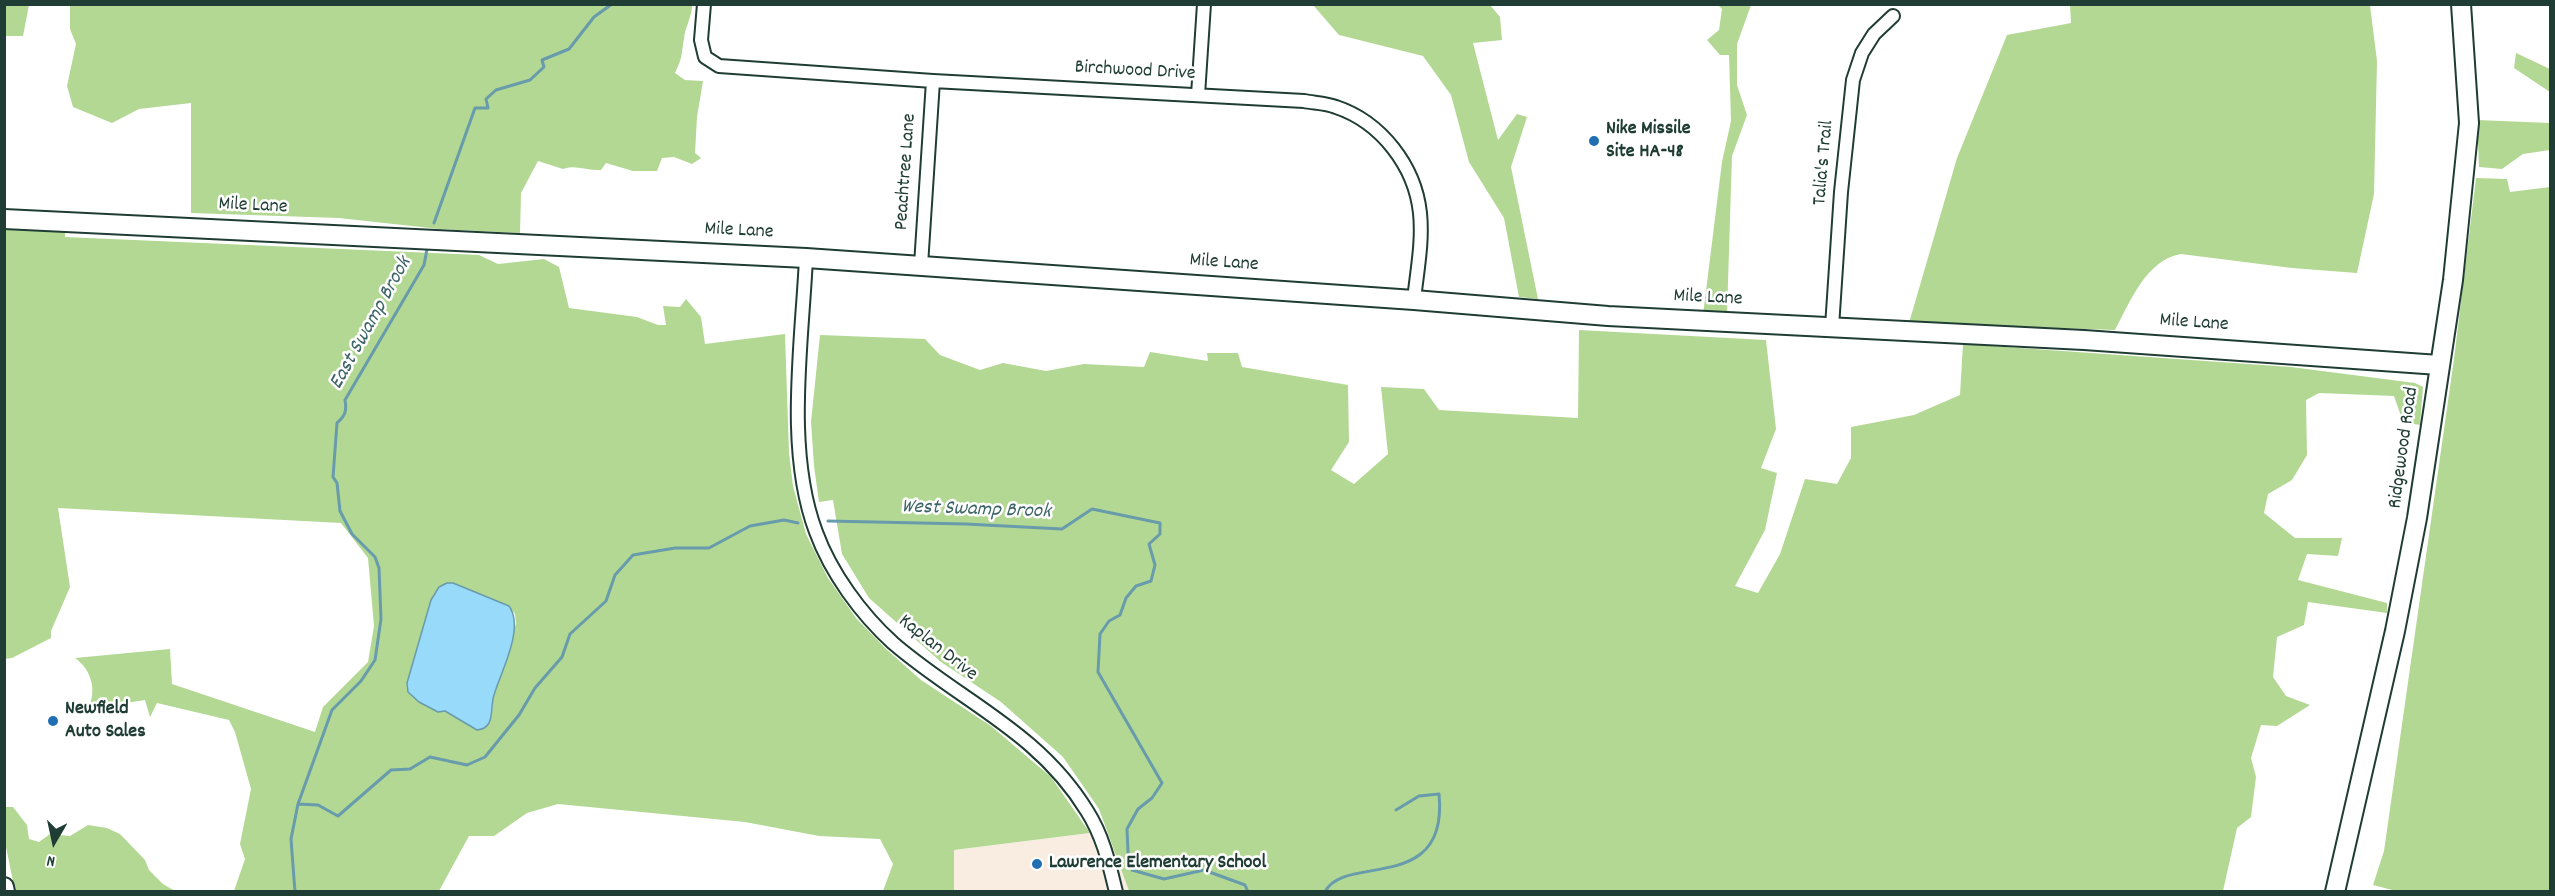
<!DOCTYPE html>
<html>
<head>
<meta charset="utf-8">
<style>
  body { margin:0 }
  #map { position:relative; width:2555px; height:896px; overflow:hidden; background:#fff; font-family:Dekko,sans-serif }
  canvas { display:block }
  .frame { position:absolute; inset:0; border:6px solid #1f3d34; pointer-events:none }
  .north { position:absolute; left:24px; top:812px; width:60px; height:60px; -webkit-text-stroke:4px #fff; paint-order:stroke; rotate:189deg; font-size:16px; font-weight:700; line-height:24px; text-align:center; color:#1f3d34 }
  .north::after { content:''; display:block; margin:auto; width:21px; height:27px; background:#1f3d34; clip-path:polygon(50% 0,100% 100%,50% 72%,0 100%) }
</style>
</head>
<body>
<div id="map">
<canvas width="2555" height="896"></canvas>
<div class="frame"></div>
<div class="north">N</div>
</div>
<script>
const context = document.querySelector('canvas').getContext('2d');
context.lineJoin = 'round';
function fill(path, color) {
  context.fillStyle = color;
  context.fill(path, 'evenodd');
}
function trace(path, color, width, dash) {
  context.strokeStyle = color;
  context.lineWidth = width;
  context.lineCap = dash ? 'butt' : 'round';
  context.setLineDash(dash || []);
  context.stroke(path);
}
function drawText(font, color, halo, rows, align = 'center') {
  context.font = font + ' Dekko,sans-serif';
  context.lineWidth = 5;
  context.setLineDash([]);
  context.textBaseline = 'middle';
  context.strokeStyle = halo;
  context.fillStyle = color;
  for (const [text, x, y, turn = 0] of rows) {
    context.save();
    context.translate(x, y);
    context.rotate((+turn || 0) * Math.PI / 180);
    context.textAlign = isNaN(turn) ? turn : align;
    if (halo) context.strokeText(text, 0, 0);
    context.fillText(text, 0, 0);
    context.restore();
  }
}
const built = new Path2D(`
  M1090 833 1113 847 1129 891H954V850Z`);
const green = new Path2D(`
  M5 4 29 5 23 36H5Z
  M70 5H692C692 17 685 27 684 39 681 55 683 57 675 73L685 80 703 81 697 117 695 153 701 158 692 164 674 157 662 158 657 171H633L606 163 601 170C588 171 575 164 563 169L538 161 521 193 520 233 439 229 339 218 191 213V103L139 109 112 123 73 107 67 86 76 44 70 29Z
  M1313 5H1490L1500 17 1502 40 1473 43 1498 140 1517 114 1527 117 1511 167 1538 299 1519 297 1504 218 1469 162 1451 95 1423 56 1339 35Z
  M1718 5H1751L1737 44V85L1747 115 1732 156 1727 314 1703 315 1722 162 1731 121 1729 55H1720L1707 40 1719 30 1722 9Z
  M2070 5H2370L2377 61 2374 194 2357 273 2292 268 2181 254C2146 260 2130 302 2115 330L1909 323 1957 158 2007 35 2071 23Z
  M2516 53 2550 69V92L2514 68Z
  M2477 120 2550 123V150L2523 154 2502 169 2479 167Z
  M2476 178 2507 179 2510 192 2550 187V891L2400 892 2373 885 2384 851 2454 359Z
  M4 227 65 230V237L479 255 498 264 544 259 559 267 569 308 637 317 658 325H666L663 306 680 307 686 299 701 317 705 344 785 334 789 453 793 486 806 534 828 578 856 618 886 649 921 680 991 726 1051 777 1090 833 954 850V891H883L893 864 880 839 819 836 745 822 558 804 527 813 494 836H469L439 891H234L245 859 240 844 251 789 235 732 229 720 157 703 150 717 145 700 88 709C97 691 92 670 75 658L170 649 172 684 315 732 323 707 368 662 374 626 368 558 341 523 58 508 70 587 51 631V638L12 658 5 659ZM439 587 509 606 515 614 516 624 493 698 492 713 477 730 445 711 441 712C427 703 411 702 407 683L431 600Z
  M1579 330 1766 340 1776 429 1761 468 1777 473 1765 530 1735 586 1758 593 1780 554 1805 479 1837 484 1851 458V427L1914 415 1960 395 1963 344 2291 367 2415 383 2423 387 2420 425 2403 422 2394 396 2319 393 2306 400 2307 455 2292 480 2268 494 2264 513 2295 538H2342L2338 556 2307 554 2298 580 2387 603V613L2308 602 2304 625 2277 637 2273 677 2286 696 2310 705 2277 726 2261 725 2251 758 2256 777 2251 817 2237 828 2223 891H1129L1099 809 1063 757 1001 702 941 662 869 598 842 554 833 500 819 502 814 466 811 422 820 335 925 339 940 355 980 370 1003 363 1046 371 1084 364 1144 367 1150 352 1208 361 1207 353H1238L1242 367 1348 385 1349 442 1331 470 1354 484 1388 454 1381 387 1424 389 1439 410 1578 418Z
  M5 807H13L27 825 29 839 39 842 50 834 70 836 88 825 107 828 120 834 145 860 149 870 163 884 175 891H15L5 842Z`);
const water = new Path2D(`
  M447 583H453L509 606C525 628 501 671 494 695 491 704 493 715 489 723 486 728 483 729 477 730L445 711 438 712 419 702 408 692 407 683 431 600 439 587Z`);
const stream = new Path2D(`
  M434 223 475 108H488L486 99 496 90 530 80 544 67 542 60 569 49 594 17 612 4
  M828 521 966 524 1062 529 1092 509 1160 523V534L1149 544 1155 565 1151 581 1136 586 1126 598 1120 615 1109 621 1100 634 1098 672 1162 783 1152 798 1138 809 1127 829 1128 852 1132 870 1164 879 1204 870 1245 885 1248 892
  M298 804 318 805 338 816 391 770 410 769 430 757 467 765 485 757 519 715 535 688 562 657 570 634 606 601 615 575 633 555 675 548H709L750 526 784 520 798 523
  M295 892 291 839 298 804 332 710 361 681 375 660 381 619 379 568 375 557 352 534 340 511 337 483 333 477 337 423C345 416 347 411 345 400L424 265 427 249
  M1325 892C1343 853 1449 896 1439 794L1419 796 1396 810`);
const street = new Path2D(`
  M704 4 701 40 705 57 719 66 933 81 1304 101C1314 103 1326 103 1336 107 1381 122 1415 166 1420 213 1423 242 1417 271 1414 300
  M1198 95 1204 4
  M806 258C802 344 785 450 816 532 831 573 861 614 893 643 960 701 1038 731 1087 811 1103 836 1109 863 1116 892
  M921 265 933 81
  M1832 327 1841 192 1853 80 1862 53 1874 34 1893 16`);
const secondary = new Path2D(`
  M4 219 806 258 1414 300 1608 316 2084 340 2439 365
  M4 887 5 892
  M2335 892 2395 631 2417 518 2453 280 2469 123 2461 4`);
const markers = [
  [1594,141,6,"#1f6fb2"],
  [53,721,6,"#1f6fb2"],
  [1037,864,6,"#1f6fb2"]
];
const streetNames = [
  ["Birchwood Drive",1135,72,3],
  ["Talia's Trail",1825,163,-85],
  ["Peachtree Lane",907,172,-86],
  ["Mile Lane",253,207,3],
  ["Mile Lane",739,232,3],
  ["Mile Lane",1224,264,4],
  ["Mile Lane",1708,299,3],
  ["Mile Lane",2194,324,4],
  ["Ridgewood Road",2405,448,-82],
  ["Kaplan Drive",937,649,38]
];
const poiNames = [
  ["Nike Missile",1606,130],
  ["Site HA-48",1606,153],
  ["Newfield",65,710],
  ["Auto Sales",65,733],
  ["Lawrence Elementary School",1049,864]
];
const waterNames = [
  ["East Swamp Brook",372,324,-61],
  ["West Swamp Brook",976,511,2]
];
fill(built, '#f9ede1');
fill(green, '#b3d893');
fill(water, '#98dafa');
trace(water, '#689bab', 1.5);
trace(stream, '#689bab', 3);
trace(street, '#1f3d34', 16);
trace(secondary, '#1f3d34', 22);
trace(street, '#fff', 12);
trace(secondary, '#fff', 18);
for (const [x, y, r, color] of markers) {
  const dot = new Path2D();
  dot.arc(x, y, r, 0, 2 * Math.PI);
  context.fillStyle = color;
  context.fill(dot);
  trace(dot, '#fff', 2);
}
drawText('20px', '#1f3d34', '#fff', streetNames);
drawText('bold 20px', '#1f3d34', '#fff', poiNames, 'left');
drawText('italic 21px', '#3d6466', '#fff', waterNames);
</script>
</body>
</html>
